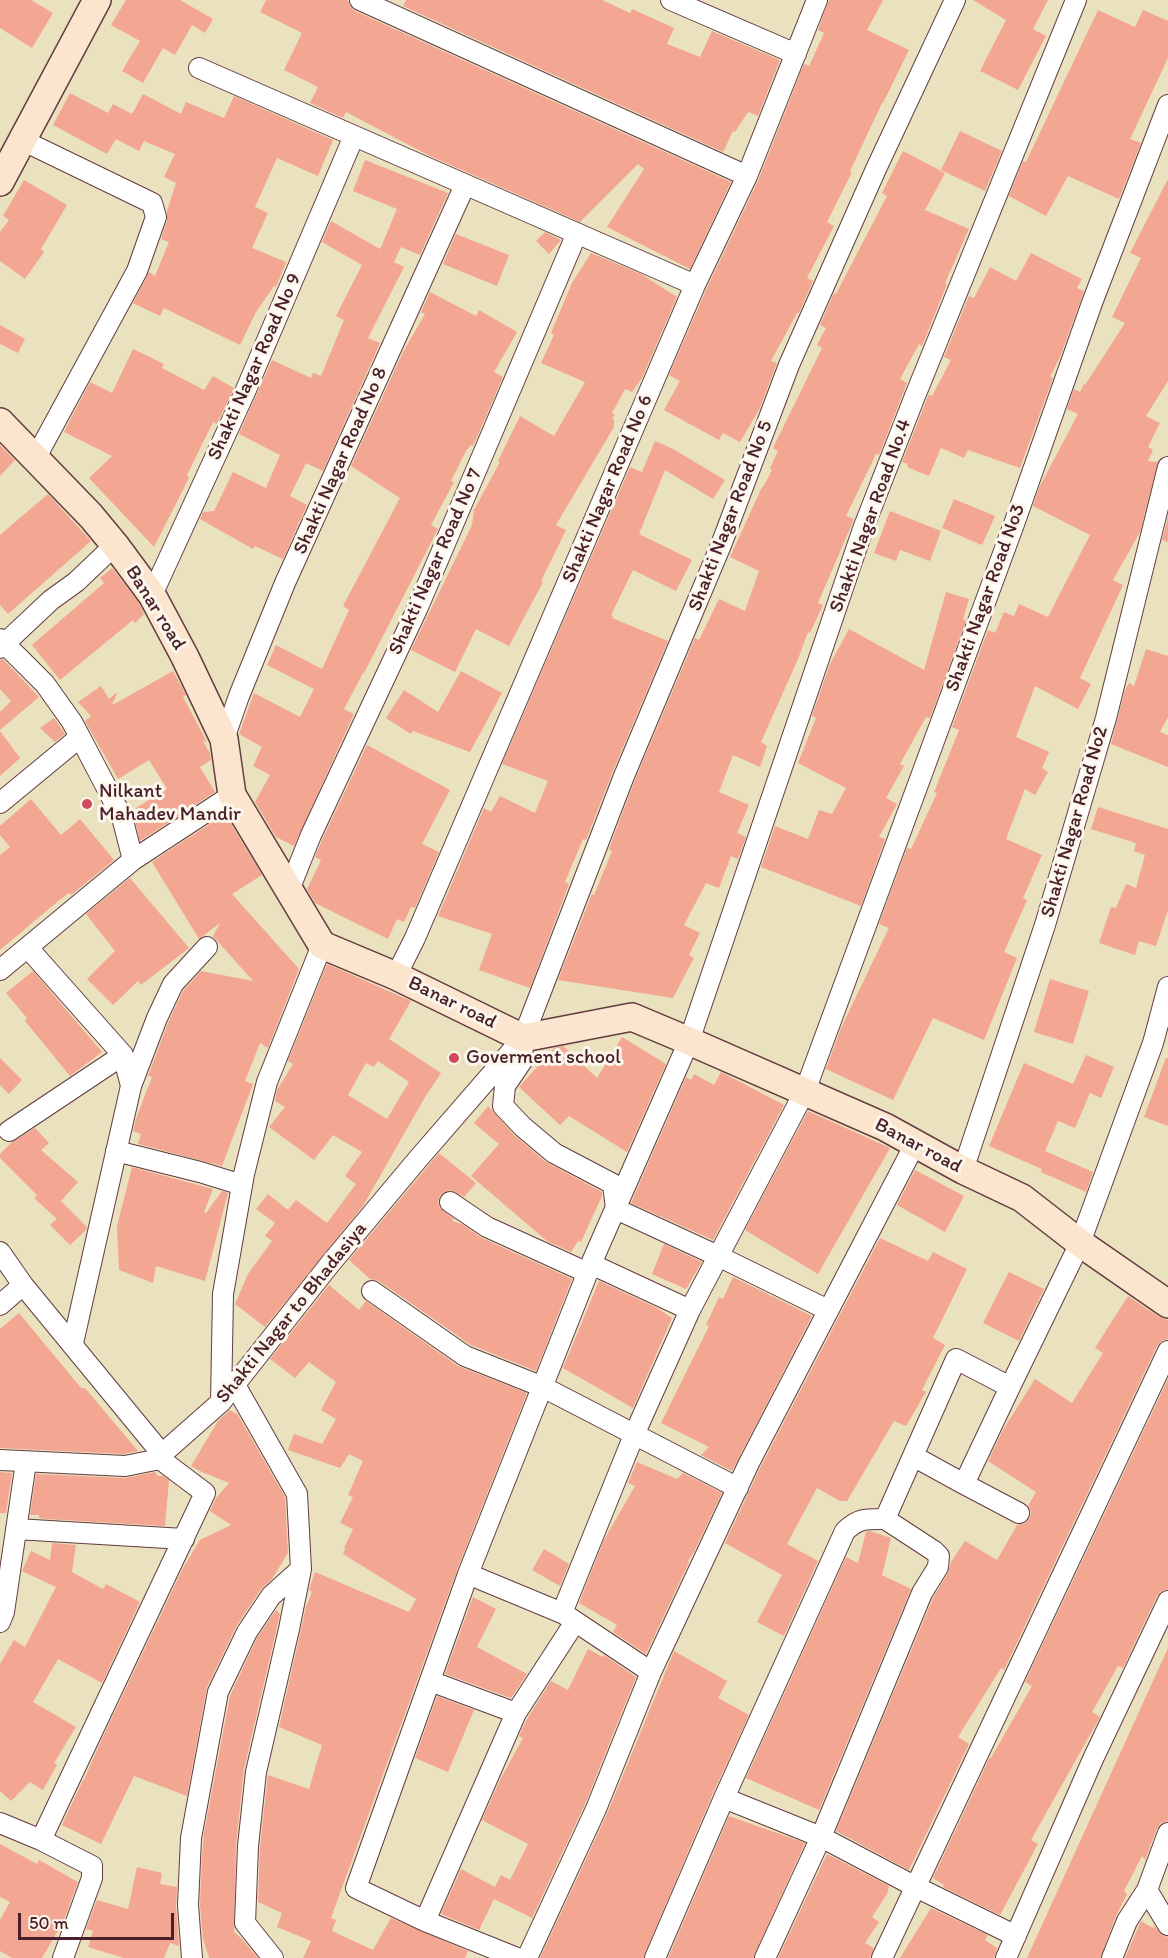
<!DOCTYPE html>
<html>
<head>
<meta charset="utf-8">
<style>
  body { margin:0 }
  #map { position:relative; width:1168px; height:1958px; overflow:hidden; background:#eae1bf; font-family:Itim,sans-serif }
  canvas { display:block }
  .scale { position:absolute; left:18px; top:1913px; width:156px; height:27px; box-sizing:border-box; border:3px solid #4a1f2b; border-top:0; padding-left:8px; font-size:18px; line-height:21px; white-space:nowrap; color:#4a1f2b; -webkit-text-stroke:4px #fbf7ec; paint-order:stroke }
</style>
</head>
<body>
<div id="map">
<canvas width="1168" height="1958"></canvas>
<div class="scale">50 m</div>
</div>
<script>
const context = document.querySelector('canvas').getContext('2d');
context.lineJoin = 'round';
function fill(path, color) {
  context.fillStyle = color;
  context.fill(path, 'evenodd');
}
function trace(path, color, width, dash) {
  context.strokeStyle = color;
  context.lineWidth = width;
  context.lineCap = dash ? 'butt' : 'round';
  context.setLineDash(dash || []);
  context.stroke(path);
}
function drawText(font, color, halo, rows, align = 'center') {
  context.font = font + ' Itim,sans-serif';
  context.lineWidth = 6;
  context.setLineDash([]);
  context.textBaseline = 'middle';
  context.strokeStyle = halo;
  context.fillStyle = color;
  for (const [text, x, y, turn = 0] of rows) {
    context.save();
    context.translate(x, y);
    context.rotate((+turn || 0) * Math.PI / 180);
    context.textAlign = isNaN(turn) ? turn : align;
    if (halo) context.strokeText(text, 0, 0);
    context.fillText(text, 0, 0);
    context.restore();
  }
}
const building = new Path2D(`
  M0 0H31L53 13 32 48 0 28Z
  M126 0H180L213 19 205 33 192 25 175 55 163 48 143 83 122 71 140 41 111 25Z
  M266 0H348L350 6 355 11 731 182 690 269 607 227 644 169 638 164 580 222 428 155 346 112 343 118 310 103 318 87 284 70 302 33 260 12Z
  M406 0H602L630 13 632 9 674 28 667 44 700 57 712 31 780 60 758 116 748 112 735 132 733 131 723 152 403 6Z
  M829 0H883L867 30 909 50 883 103H882L850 171 852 172 827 222 834 226 807 278 813 281 799 313H797L771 361 777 363 759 410 740 442 723 433 719 440 664 410 680 381 669 375 706 290 758 181 804 64 809 66 824 33 818 30Z
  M973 0H1048L1033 29 1046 36 1018 90 980 71 1006 20Z
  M1098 10 1135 27 1143 10 1168 21V58L1130 139 1141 143 1119 199 1068 176 1046 216 1009 196 1023 161 1026 162Z
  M70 93 108 113 113 104 132 114 143 94 181 114 186 102 224 118 234 96 333 140 318 176 277 158 255 207 268 213 252 248 286 262 276 287 274 286 256 312 240 345 164 308 160 316 133 303 149 272 155 276 169 242 161 239 167 221V211L176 183 164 177 175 154 144 141 139 151 116 139 107 154 53 125Z
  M960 131 1002 151 985 191 941 170Z
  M903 151 945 173 925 210 969 229 945 283 947 284 922 346 919 344 900 379 907 383 879 455 876 454 846 516 854 519 818 603 823 605 810 633 808 632 798 659 761 742 767 746 760 767 733 755 719 792 749 805 737 833 746 837 738 859 731 856 719 888 706 883 684 925 700 933 689 955 694 958 673 998 558 980 592 894 594 895 612 851 609 849 635 780 695 638 699 640 719 599 745 611 759 571 730 557 762 487H763L772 470 770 468 778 451 773 448 822 348 817 345 826 328 820 325 834 293 836 294 887 196 882 193Z
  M365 160 448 193 420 255 401 247 394 262 404 267 368 338 380 343 323 471 306 463 290 496 307 505 283 559 255 546 253 549 200 519 203 512 214 511 233 472 266 488 280 455 239 434 272 360 311 378 313 373 321 376 344 320 336 316 362 265 322 242 331 221 380 249 384 240 397 209 353 191Z
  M1168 179V381L1146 416 1160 423 1148 447 1153 450 1148 461 1158 462 1140 532 1113 580 1123 585 1080 678 1091 684 1078 709 1035 686 1016 737 1049 752 1042 768 1048 772 1035 795 1025 789 1006 839 1042 855 1023 898 1027 900 1004 952 1017 958 984 1040 933 1018 893 1100 826 1069 841 1028 889 928 879 924 907 848 911 849 937 793 934 792 959 730 952 727 988 630 995 633 1004 612 1014 616 1019 604 1048 617 1090 535 1033 506 1039 488 1078 414 1067 409 1074 389 1080 392 1084 384 1085 385 1125 323 1112 317 1141 258 1130 253Z
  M24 180 67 205 41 249 44 252 25 279 0 261V232L9 220 3 216Z
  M545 232 561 240 549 254 536 241Z
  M456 234 509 255 497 286 443 264Z
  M591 253 641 274 677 297 642 378 632 392 625 389 612 413 615 415 612 419 614 420V427L556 525 566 530 541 581 543 582 509 646 476 629 455 672 411 650 472 525 474 510 500 462 498 461 520 416 554 436 585 382 541 363 554 335 551 333 572 283Z
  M1031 253 1082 279 1077 288 1084 291 1060 357 1050 377 1053 378 1020 468 968 450 964 458 941 448 929 476 907 467 908 464 902 462 929 394 932 396 951 360 944 357 969 296 974 298 990 267 1016 281Z
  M430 292 476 316 479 310 517 332 494 372 503 377 474 444 473 446 471 445 466 451 451 481 454 482 431 525 438 529 364 673H363L344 709 354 714 294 846 276 837 255 802 270 775 253 766 262 747 239 734 254 693 300 717 314 689 267 665 276 645 322 669 349 610 343 606 400 498 351 466 403 352 425 314 421 312Z
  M0 325 25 339 18 353 0 344Z
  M133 349 164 364 162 368 204 390 213 376 234 388 217 424 213 422 187 475 189 478 154 547 89 478 112 456 64 432 90 382 112 393Z
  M655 441 673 449 725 480 713 499 665 470 639 534 692 560 676 591 633 570 611 615 613 616 612 618 668 641 613 771 586 840 583 839 565 882 569 884 530 988 479 970 492 934 438 916 484 808 491 812 500 796 535 813 548 781 502 764 630 467 642 472Z
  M0 445 15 460 0 476Z
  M48 494 91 541 8 614 0 605V535Z
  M954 499 995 516 982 545 942 528Z
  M890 511 941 531 930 561 900 550 896 561 874 553Z
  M1168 517V542L1162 540Z
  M112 568 139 603 144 614 135 623 133 620 60 680 32 645 104 583 100 578Z
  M946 592 969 599 963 619 966 621 930 718 926 717 900 764 904 766 886 798 897 804 879 837 885 839 861 906 761 867 775 826 808 839 819 810 832 814 846 788 798 763 816 718 812 716 830 664 849 629 924 670Z
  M1146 649 1168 656V717L1160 732 1168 735V767L1111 744 1125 690 1129 683 1134 686Z
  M3 659 39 697 0 730V712L11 701 0 689V660Z
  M173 671 186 695 183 697 207 742 202 740 210 753 211 760 200 767 215 792 140 841 133 812 137 809 136 808 167 789 149 760 118 779 85 721 91 716 78 702 101 686 109 699 116 693 117 694 112 704 116 703Z
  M461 671 502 693 470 752 413 731 411 734 386 718 404 690 438 712Z
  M54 718 65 734 55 742 40 728Z
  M0 731 20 758 0 776Z
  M367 745 450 790 422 844 439 852 415 908 411 907 404 922 397 919 388 939 315 903 307 889 321 860 315 857 322 840Z
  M31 799 61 835 80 819 114 860 71 895 69 893 57 902 0 950V855L10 847 0 835V826Z
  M1098 807 1168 829V910L1156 946 1139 941 1135 955 1099 943 1111 907 1116 908 1126 884 1136 888 1145 855 1134 851 1136 843 1091 829Z
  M225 814 262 875 232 894 299 969 268 1048 260 1043 245 1081 253 1084 222 1166 138 1144 141 1134 133 1131 136 1119 152 1077 148 1076 168 1023 183 991 201 971 253 981 213 936 220 923 199 939 152 862Z
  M130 878 189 948 141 985 138 981 113 1005 87 979 115 951 86 914Z
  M327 964 411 1001 389 1039 441 1073 425 1097 363 1206 265 1327 235 1304 248 1274 272 1241 265 1236 275 1223 256 1209 268 1194 288 1210 296 1200 327 1223 356 1184 345 1176 362 1152 333 1135 314 1160 269 1127 285 1107 275 1101 277 1090 293 1064 288 1061ZM378 1061 409 1082 387 1119 348 1095 366 1063 374 1067Z
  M33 971 102 1052 70 1076 25 1021 27 1018 6 993Z
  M1050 979 1089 991 1073 1044 1034 1032Z
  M622 1037 666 1064 627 1152 569 1116 560 1125 519 1087 554 1048 563 1046 597 1078Z
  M1086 1055 1114 1067 1101 1098 1090 1093 1075 1128 1058 1121 1045 1151 1093 1172 1086 1192 1041 1172 1042 1169 989 1146 1024 1063 1073 1084Z
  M0 1058 22 1080 9 1094 0 1085Z
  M1166 1058H1168V1126L1144 1117Z
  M721 1072 784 1105 713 1240 631 1203 686 1077 691 1080 694 1074 714 1085Z
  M488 1106 514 1135 546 1162 602 1192V1196L581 1242 578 1241 571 1252 547 1241 471 1176 499 1144 474 1123Z
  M808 1111 890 1148 818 1274 745 1230Z
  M35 1128 49 1143 41 1150 78 1182 61 1201 87 1227 86 1230 70 1245 50 1225 57 1219 34 1198 37 1195 0 1158V1154L11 1143Z
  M439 1153 476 1183 464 1197 450 1190 444 1192 440 1196 438 1202 440 1208 454 1219 452 1221 462 1224 482 1238 572 1279 536 1371 471 1345 379 1281 370 1279 349 1260Z
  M132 1167 213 1189 204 1212 206 1213 222 1191 228 1193 205 1281 156 1266 153 1283 119 1270 117 1226Z
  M915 1170 964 1196 945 1232 897 1205Z
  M880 1238 928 1261 933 1252 967 1269 933 1338 945 1345 922 1390 926 1392 906 1426 894 1421 847 1501H840L817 1488 787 1544 818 1561 784 1636 757 1622 782 1575 725 1543 760 1468Z
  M664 1244 702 1262 686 1289 652 1274Z
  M1009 1272 1044 1289 1019 1341 983 1323Z
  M733 1277 812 1316 732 1471 701 1455 709 1447 661 1423 709 1326 706 1325 719 1297 723 1299Z
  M599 1281 655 1307 672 1318 633 1408 563 1368Z
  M329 1285 359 1310 366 1301 458 1366 527 1393 457 1570 331 1918 336 1920 332 1931 373 1950 391 1918 468 1951 465 1958H303L311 1941 277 1927 282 1913 258 1902 260 1847 268 1775 309 1789 322 1745 279 1727 306 1607 312 1592 309 1590 315 1572 409 1612 416 1599 343 1554 345 1549 344 1548 353 1529 340 1523 353 1497 348 1495 363 1461 349 1454 340 1468 288 1450 294 1434 322 1444 336 1419 321 1410 336 1382 309 1362 295 1378 270 1359Z
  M1128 1296 1159 1317 1168 1320V1339L1162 1341 1157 1346 1004 1670 1001 1668 958 1737 969 1744 909 1870 836 1831 933 1598 948 1573 951 1562 965 1541 997 1560 1017 1525 1025 1523 1030 1518 1031 1512 1028 1506 1036 1492 988 1461 1003 1430 1035 1379 1072 1403 1103 1353 1095 1348Z
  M19 1313 81 1388H85L138 1451 124 1454 0 1448V1329Z
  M1168 1379V1589L1162 1591 1157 1596 1123 1668 1118 1666 1092 1712 1100 1717 1031 1840 1038 1844 1000 1915 943 1887 944 1885 933 1878 990 1757 991 1758 1032 1686 1025 1682Z
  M230 1410 238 1415 285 1497 288 1553 272 1579 261 1589 237 1625 207 1687 187 1796 134 1776 101 1844 62 1825 83 1780H84L100 1743 183 1568 200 1540 231 1525 210 1511 216 1498 229 1483 202 1472 191 1466 218 1421Z
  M637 1462 677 1479 683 1473 722 1493 694 1552 688 1561 689 1562 646 1654 613 1632 617 1625 579 1603 604 1540 635 1486 628 1483Z
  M0 1472 12 1473 6 1513H0Z
  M155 1472 158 1476H163L169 1480 165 1526 46 1519 39 1518V1515H30L36 1474 125 1478Z
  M870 1531 891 1538 882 1575 911 1589 819 1810 746 1778 846 1557 858 1563 866 1532Z
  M52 1543 76 1545 72 1572 103 1589 106 1584 140 1602 102 1683 58 1659 33 1702 76 1727 54 1763 57 1765 43 1790 30 1782 11 1801 0 1791V1664L14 1640 25 1647 56 1587 22 1571 31 1551 50 1560Z
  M544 1549 569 1564 560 1586 532 1570Z
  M473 1597 496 1609 477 1647 527 1674 511 1698 445 1674Z
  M276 1610 280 1614 244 1769 236 1845 234 1932 242 1939 258 1958H209L203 1939 200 1905 202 1857 204 1833 230 1696 257 1638Z
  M1168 1648V1821L1161 1823 1157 1828 1145 1860 1142 1856 1124 1891 1127 1894 1116 1916 1100 1958H1027Z
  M588 1649 603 1657 604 1655 636 1677 585 1804 532 1918 494 1899 479 1930 441 1914 461 1869 495 1887 501 1875 510 1880 528 1844 482 1820 499 1782 523 1738 519 1736 527 1719 551 1681 568 1690Z
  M674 1651 727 1681 718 1698 749 1715 713 1793 643 1958H540L607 1814Z
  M437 1696 474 1710 448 1772 415 1758Z
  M729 1816 805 1843 753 1958H668Z
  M0 1844 37 1864 39 1860 78 1882 63 1922 42 1958H12L0 1951V1920L10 1902 0 1897Z
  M827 1854 889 1886 887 1894 872 1917 879 1922 865 1943 874 1948 870 1958H778Z
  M137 1867 162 1873 160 1884 177 1887 176 1906 179 1946 170 1943 164 1958H124L88 1947 93 1931 86 1929 97 1900 128 1909Z
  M931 1908 988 1935 985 1940 997 1948 994 1958H900Z
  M1141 1921 1153 1928 1154 1926 1162 1935 1168 1937V1958H1125Z`);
const street = new Path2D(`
  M360 0 747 176
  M671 0 796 54
  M199 68 695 285
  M22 140 152 203 156 217 137 271 35 459
  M152 595 245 392 354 136
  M0 639 45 684 72 722 80 737
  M0 648 51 600 76 582 115 545
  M224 739 239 696 285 583 465 185
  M0 803 80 737 122 817 133 860
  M289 890 311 835 418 607 577 233
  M28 948 123 1055 131 1086 73 1343
  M0 970 133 860 232 795
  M396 976 415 938 695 285 747 176 817 0
  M131 1086 157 1018 173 984 207 947
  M9 1131 123 1055
  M116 1151 200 1172 242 1185
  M963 1170 1045 925 1106 718 1168 467
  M450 1202 487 1227 588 1273
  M0 1252 23 1285 162 1454
  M591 1264 689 1041 863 529 915 396 1076 0
  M372 1291 465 1356 543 1387 738 1488
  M0 1305 23 1285
  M690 1310 805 1091 1014 524 1092 303 1168 105
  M828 1310 718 1256 616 1209 613 1184 554 1153 523 1127 503 1106 505 1086 522 1061 523 1038 624 776 721 545 789 365 876 169 955 0
  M235 1385 297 1494 301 1569 289 1629 256 1772 248 1846 245 1923 273 1958
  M221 1402 223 1294 244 1174 267 1082 322 945
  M913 1456 964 1484 1010 1387
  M0 1460 125 1466 160 1459 162 1454 221 1402 330 1264 418 1159 523 1038
  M964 1484 1019 1513
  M16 1529 184 1539
  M564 1614 651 1672
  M0 1622 4 1612 26 1462
  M430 1681 516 1713 425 1921 356 1888 468 1574 591 1264 690 1310 634 1435 562 1613 468 1574
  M516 1713 575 1622
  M724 1798 821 1837 916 1887 1016 1936
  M0 1823 41 1840 205 1493 160 1459
  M1168 1833 1147 1890 1168 1925
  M41 1840 92 1866V1878L63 1958
  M425 1921 517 1958
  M192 1958 188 1905 191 1838 218 1692 247 1632 271 1596 301 1569
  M527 1958 596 1809 651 1672 749 1463 915 1144
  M655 1958 724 1798 845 1531C859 1518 866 1519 885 1519L956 1359 1010 1387 1080 1243 1153 1043 1168 987
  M765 1958 821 1837 922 1593 938 1567 939 1556 934 1551 885 1519
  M882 1958 1168 1351
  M1006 1958 1093 1759 1168 1601
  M1112 1958 1127 1921 1147 1890`);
const secondary = new Path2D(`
  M0 182 97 0
  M0 422 91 516 115 545 152 595 185 657 224 739 232 795 322 945 396 976 523 1038 632 1017 689 1041 885 1127 963 1170 1022 1198 1080 1243 1168 1304`);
const markers = [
  [87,804,6,"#d1495b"],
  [454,1058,6,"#d1495b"]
];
const streetNames = [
  ["Shakti Nagar Road No 9",255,367,-66],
  ["Shakti Nagar Road No 8",341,461,-66],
  ["Shakti Nagar Road No 6",608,489,-67],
  ["Shakti Nagar Road No 5",731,516,-69],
  ["Shakti Nagar Road No.4",871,516,-70],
  ["Shakti Nagar Road No 7",436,562,-66],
  ["Shakti Nagar Road No3",986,598,-70],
  ["Banar road",155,608,58],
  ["Shakti Nagar Road No2",1075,822,-74],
  ["Banar road",452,1003,26],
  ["Banar road",918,1146,28],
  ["Shakti Nagar to Bhadasiya",292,1313,-51]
];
const poiNames = [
  ["Nilkant",99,792],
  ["Mahadev Mandir",99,815],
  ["Goverment school",466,1058]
];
fill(building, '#f3a691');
trace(street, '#623c41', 22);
trace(secondary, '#623c41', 30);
trace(street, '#fff', 20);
trace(secondary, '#fce5cf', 27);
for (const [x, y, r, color] of markers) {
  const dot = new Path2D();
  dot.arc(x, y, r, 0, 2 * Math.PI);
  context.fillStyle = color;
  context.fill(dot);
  trace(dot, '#fbf7ec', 2);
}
drawText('20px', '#4a1f2b', '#fbf7ec', streetNames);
drawText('20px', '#4a1f2b', '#fbf7ec', poiNames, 'left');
</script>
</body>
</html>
